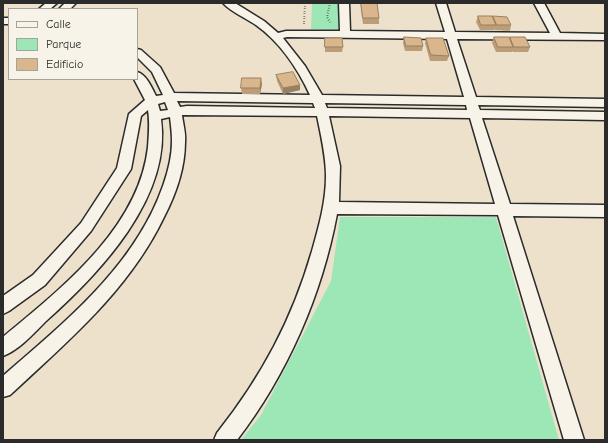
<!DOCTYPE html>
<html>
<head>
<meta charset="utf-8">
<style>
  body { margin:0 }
  #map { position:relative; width:608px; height:443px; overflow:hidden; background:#eee1cc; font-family:"Comic Neue",sans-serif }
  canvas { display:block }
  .frame { position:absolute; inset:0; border:4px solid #2b2b2b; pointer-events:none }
  .legend { position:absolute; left:8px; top:8px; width:130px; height:72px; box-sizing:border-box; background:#f7f3e8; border:1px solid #a5a39c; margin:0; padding:5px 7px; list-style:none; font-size:12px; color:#2b2b2b }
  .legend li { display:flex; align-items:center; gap:8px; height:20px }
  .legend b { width:20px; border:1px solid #a5a39c }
</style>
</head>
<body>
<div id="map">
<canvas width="608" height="443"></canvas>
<div class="frame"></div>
<ul class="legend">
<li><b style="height:5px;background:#f7f3e8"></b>Calle</li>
<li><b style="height:11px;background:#9de6b6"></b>Parque</li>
<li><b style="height:11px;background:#dab68c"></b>Edificio</li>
</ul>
</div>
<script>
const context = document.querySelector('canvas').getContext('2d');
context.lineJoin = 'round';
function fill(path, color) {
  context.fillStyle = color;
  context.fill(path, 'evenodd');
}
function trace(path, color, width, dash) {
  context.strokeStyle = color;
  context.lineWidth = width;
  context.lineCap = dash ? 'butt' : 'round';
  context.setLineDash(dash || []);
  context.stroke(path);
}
const green = new Path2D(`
  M312 3H338L340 30 311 29Z
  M340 217H496L559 440H241L261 415 331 281Z`);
const path = new Path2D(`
  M330 3 327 17 331 24
  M304 24 305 3`);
const minor = new Path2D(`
  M46 3H57L50 9H39Z
  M65 3H76L70 9H59Z
  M223 3H235L264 21 278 33 286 31H340L339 3H349L350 31 445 32 436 3H446L455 32 550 33 534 3H544L560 33 605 34V40L457 39 476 97 605 99V107L478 105 480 110 605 112V120L482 118 510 204 605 205V217L513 216 584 440H564L498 215 337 214C322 295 287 375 237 440H214L217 433C262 376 292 320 312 251 319 226 326 202 326 176 326 157 321 135 317 116L182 115C183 124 186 133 185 142 185 168 176 194 164 217 129 290 68 341 10 395L3 397V376C65 322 135 266 163 186 168 172 172 156 172 141 172 133 171 125 170 117L161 119C172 198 99 274 45 322 33 334 19 350 3 356V337C62 288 139 228 148 147 149 134 150 123 148 110L141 116 131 169 91 231 45 285 9 311 3 314V296L33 275 81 223 117 168 129 114 145 100 134 79H137V72C146 74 152 88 156 96L163 95 152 72 137 57V49L141 50 160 67 174 93 310 95C298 69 280 42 256 25 246 18 231 12 223 3ZM287 37 447 39 464 97 322 95 305 66 283 38ZM177 101 313 103 315 108 187 106 180 107ZM165 102 168 110 160 111 158 104ZM325 103 466 105 467 110 327 108ZM329 116 470 118 495 204 339 202 340 166Z
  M3 18H9V24H3Z`);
const wall = new Path2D(`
  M361 3 379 18V24H363L361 9Z
  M478 16 493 18V16L511 25 510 31 495 30V29L494 30H480L476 22Z
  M404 37 423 46 422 51H405L403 43Z
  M494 37 510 39V37L530 47 528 52H513L512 51V52H496L492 43Z
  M325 38 343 47 342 52H325Z
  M426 38 449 56 447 61H430L425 43Z
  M276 75 300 85V90L283 94 277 81Z
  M262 84 260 94H242L241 88Z`);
const shadedWall = new Path2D(`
  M261 78 262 84 260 94V88Z
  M300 85V90L283 94V88Z`);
const building = new Path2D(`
  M361 3H377L379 18H363Z
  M478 16H492L496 25H481Z
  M493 16 507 17 511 25H497Z
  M404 37 421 38 423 46H406Z
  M494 37H509L513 47H498Z
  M510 37H525L530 47H514Z
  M325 38H342L343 47H325Z
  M426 38H443L449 56 431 55Z
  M293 72 300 85 283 88 276 75Z
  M242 78H261L260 88H241Z`);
fill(green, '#9de6b6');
trace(minor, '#2b2b2b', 3);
trace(path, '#2b2b2b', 2, [0.5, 2]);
fill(minor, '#f7f3e8');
fill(wall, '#bb9d78');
fill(shadedWall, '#997f62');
fill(building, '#dab68c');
trace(building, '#997f62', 1);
</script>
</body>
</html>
